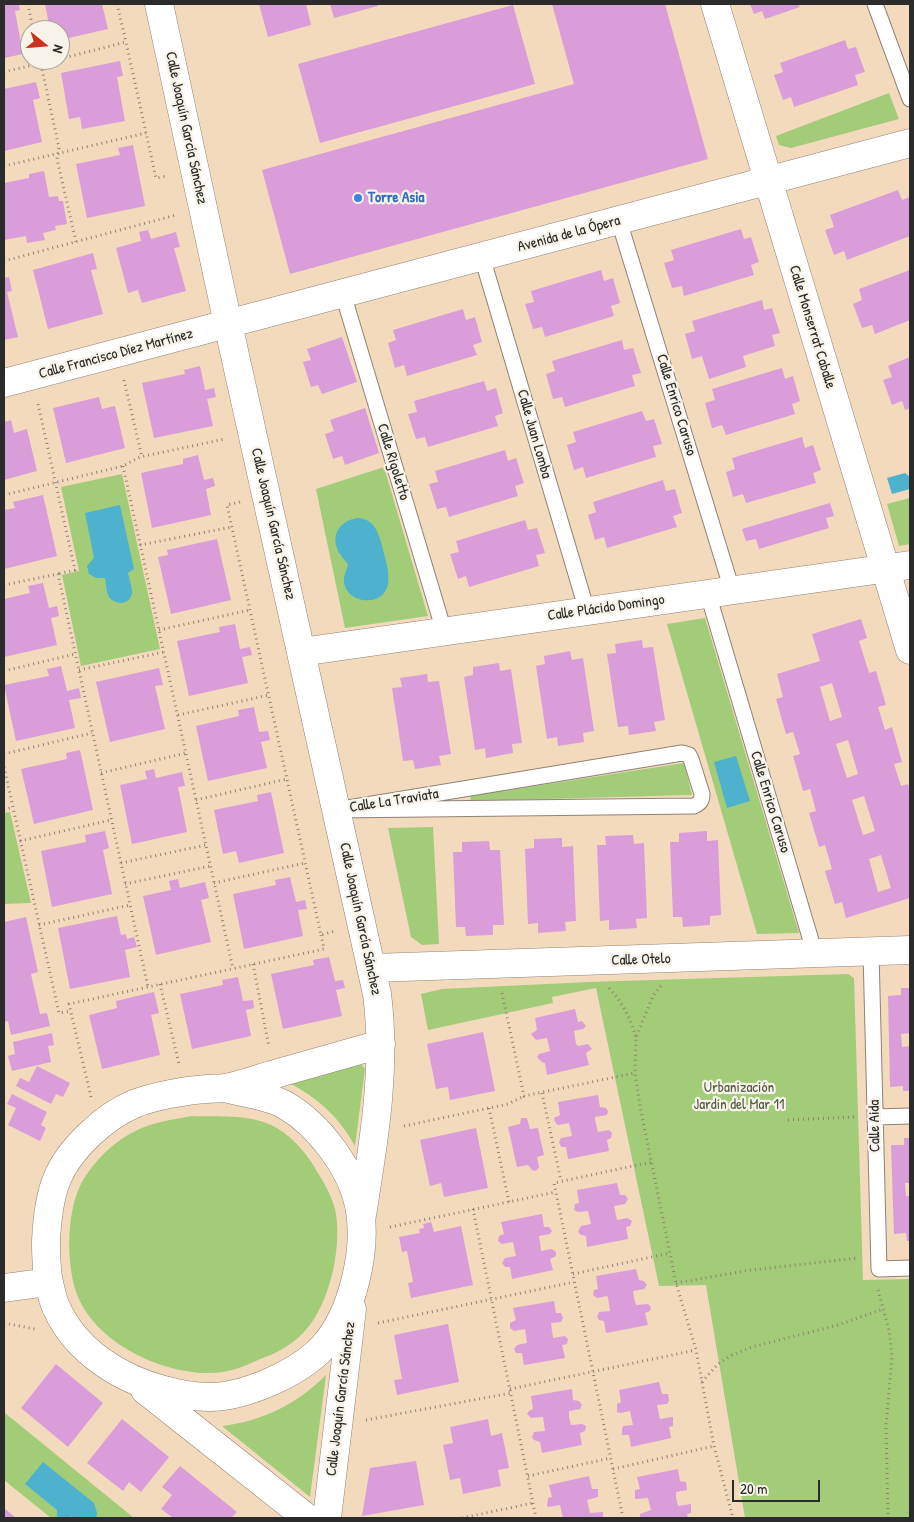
<!DOCTYPE html>
<html>
<head>
<meta charset="utf-8">
<style>
  body { margin:0 }
  #map { position:relative; width:914px; height:1522px; overflow:hidden; background:#f4dabd; font-family:"Patrick Hand",sans-serif }
  canvas { display:block }
  .frame { position:absolute; inset:0; border:5px solid #2b2b2b; pointer-events:none }
  .north { position:absolute; left:20px; top:20px; width:50px; height:50px; box-sizing:border-box; background:#f7f3e8; border:1px solid #a5a39c; border-radius:50%; rotate:107deg; font-size:14px; font-weight:700; line-height:20px; text-align:center; color:#2b2b2b }
  .north::after { content:''; display:block; margin:auto; width:18px; height:22px; background:#c8321e; clip-path:polygon(50% 0,100% 100%,50% 72%,0 100%) }
  .scale { position:absolute; left:732px; top:1480px; width:88px; height:22px; box-sizing:border-box; border:2px solid #2b2b2b; border-top:0; padding-left:6px; font-size:15px; line-height:18px; white-space:nowrap; color:#2b2b2b; -webkit-text-stroke:4px #f7f3e8; paint-order:stroke }
</style>
</head>
<body>
<div id="map">
<canvas width="914" height="1522"></canvas>
<div class="frame"></div>
<div class="north">N</div>
<div class="scale">20 m</div>
</div>
<script>
const context = document.querySelector('canvas').getContext('2d');
context.lineJoin = 'round';
function fill(path, color) {
  context.fillStyle = color;
  context.fill(path, 'evenodd');
}
function trace(path, color, width, dash) {
  context.strokeStyle = color;
  context.lineWidth = width;
  context.lineCap = dash ? 'butt' : 'round';
  context.setLineDash(dash || []);
  context.stroke(path);
}
function drawText(font, color, halo, rows, align = 'center') {
  context.font = font + ' "Patrick Hand",sans-serif';
  context.lineWidth = 4.5;
  context.setLineDash([]);
  context.textBaseline = 'middle';
  context.strokeStyle = halo;
  context.fillStyle = color;
  for (const [text, x, y, turn = 0] of rows) {
    context.save();
    context.translate(x, y);
    context.rotate((+turn || 0) * Math.PI / 180);
    context.textAlign = isNaN(turn) ? turn : align;
    if (halo) context.strokeText(text, 0, 0);
    context.fillText(text, 0, 0);
    context.restore();
  }
}
const green = new Path2D(`
  M889 93 899 119 791 148 779 145 776 136Z
  M384 467 428 616 345 628 316 489Z
  M122 474 160 649 81 666 62 575 79 571 61 487Z
  M910 498V544L899 546 887 504Z
  M705 618 799 933 757 934 667 624Z
  M684 763 692 795 471 801 470 796Z
  M10 812 31 903 4 904V813Z
  M433 827 439 944 422 945 411 937 388 828Z
  M848 974 854 978 863 1280 910 1279V1518H745L706 1285 659 1286 596 988 552 997 553 1003 428 1030 421 994 442 989 588 982Z
  M360 1063 365 1069 355 1146C339 1117 318 1098 289 1083Z
  M192 1116C217 1117 247 1114 271 1125 289 1133 305 1151 315 1168 323 1181 331 1194 335 1209 343 1245 330 1305 304 1332 292 1345 275 1354 258 1360 243 1367 227 1373 210 1373 162 1374 97 1343 78 1297 66 1268 66 1215 80 1186 90 1166 109 1146 128 1135 147 1123 170 1120 192 1116Z
  M326 1375 310 1497 222 1426C263 1421 297 1404 326 1375Z
  M5 1413 134 1518H51L4 1480Z`);
const water = new Path2D(`
  M905 473 910 477V489L892 494 887 478Z
  M120 505 134 569 128 573C129 578 132 586 132 592 131 605 116 606 109 597 106 592 106 583 105 578H96L89 574 87 566 94 558 85 513Z
  M359 518C373 520 377 529 381 542 384 555 390 570 388 584 383 610 341 603 344 577 345 573 347 569 348 565 345 559 339 555 337 548 331 532 343 519 359 518Z
  M736 756 750 801 727 808 714 762Z
  M43 1462 94 1503 97 1513 96 1518H73L71 1516 68 1518H59L57 1516V1510L25 1484Z`);
const building = new Path2D(`
  M4 4H19L20 10 15 11 23 54 4 58Z
  M45 4H102L108 29 60 40V30H50Z
  M259 4H306L311 25 268 37Z
  M330 4H377L378 6 334 18Z
  M552 4H665L708 159 290 274 262 170 574 84Z
  M750 4H798L800 7 765 19 762 11 754 14Z
  M513 5 535 84 320 143 298 64Z
  M845 40 848 49 856 47 865 72 855 75 858 85 794 107 791 97 783 100 774 75 783 72 780 63Z
  M120 61 123 76 117 77 125 121 82 129 80 117 69 119 61 73Z
  M36 82 40 98 33 100 42 142 4 151V89Z
  M133 145 145 206 87 218 76 164 120 155 118 148Z
  M44 171 49 197 58 196 59 201H63L67 224 55 226 56 230 43 233 45 240 27 243 26 236 4 240V183L29 178V174Z
  M898 190 902 200 910 197V236L847 260 844 251 834 255 825 230 834 227 830 215Z
  M741 229 744 239 751 237 759 262 751 265 754 275 684 296 682 286 672 288 664 263 674 260 671 250Z
  M148 230 151 239 176 232 180 247 174 248 186 291 142 303 138 290 128 293 116 248 141 241 139 232Z
  M93 253 97 269 91 270 103 314 48 329 33 270Z
  M601 270 604 281 613 278 620 303 611 306 614 316 545 337 542 327 533 329 525 304 534 302 531 291Z
  M910 270V320L875 334 872 325 862 328 853 304 862 300 859 289Z
  M9 277 12 291 7 292 18 337 4 340V278Z
  M762 300 764 310 772 308 780 333 772 335 775 346 743 356 746 367 709 379 702 356 692 359 685 334 695 331 692 321Z
  M463 309 466 320 475 317 482 342 473 345 477 355 407 376 404 365 395 368 388 343 396 340 393 330Z
  M342 337 357 382 322 394 318 385 311 387 303 362 311 360 307 349Z
  M622 340 624 350 633 348 641 373 632 375 635 386 565 407 562 397 553 399 546 374 555 371 552 361Z
  M910 357V408L905 410 902 401 892 405 883 380 892 377 888 366Z
  M200 366 205 390 214 388 216 397 207 399 213 426 154 438 142 383 185 374 184 370Z
  M782 368 785 379 793 376 800 401 792 404 795 414 726 435 722 425 712 428 705 403 715 400 712 389Z
  M484 381 487 391 496 388 503 413 495 416 498 426 428 447 425 437 416 439 408 414 417 412 414 401Z
  M99 397 102 409 115 406 125 448 66 463 53 408Z
  M365 408 379 453 345 465 342 456 333 459 325 434 334 431 330 420Z
  M642 411 646 421 654 419 662 444 653 446 656 457 586 478 583 467 574 470 567 445 576 442 573 432Z
  M11 420 14 433 27 429 37 471 4 480V422Z
  M802 437 805 448 813 445 821 470 813 473 816 483 746 503 743 494 733 497 726 472 735 469 732 458Z
  M505 450 508 461 516 458 524 483 515 486 518 496 449 517 446 507 437 509 429 484 438 482 435 471Z
  M198 455 204 480 213 478 215 486 206 489 211 515 152 528 141 473 183 464V459Z
  M663 480 666 491 675 489 682 513 673 516 677 527 607 548 604 537 595 540 588 515 596 512 593 502Z
  M43 495 57 556 4 569V510L15 508 13 502Z
  M830 503 834 516 826 518 829 528 759 549 756 539 746 541 742 529Z
  M525 520 528 530 537 528 545 553 536 555 539 566 469 587 466 576 458 579 450 554 459 552 456 541Z
  M217 539 231 600 171 614 158 557 168 555 167 550Z
  M43 583 49 608 57 606 59 616 51 618 57 645 4 657V599L30 593 28 586Z
  M861 619 867 638 859 641 869 673 876 671 886 705 878 707 885 730 892 727 902 762 894 764 901 786 908 784 910 792V898L846 918 842 902 835 904 825 871 832 869 825 845 819 847 809 813 816 811 810 789 803 791 793 756 800 754 793 732 786 734 776 699 783 697 777 674 820 661 812 634ZM832 683 842 717 830 721 820 687ZM848 740 858 774 847 778 836 744ZM864 796 875 831 863 835 852 800ZM881 855 891 888 878 892 869 859Z
  M235 624 240 649 250 647 252 655 242 657 248 683 189 696 177 641 220 632 219 627Z
  M642 640 643 648 653 647 665 720 654 722 656 731 629 735 628 726 618 727 607 654 616 653 615 644Z
  M570 651 572 660 583 658 594 731 583 733 584 742 558 746 557 737 547 739 536 666 545 664 544 656Z
  M499 663 500 671 511 669 522 743 512 744 513 753 486 758 485 748 475 750 464 677 473 675V667Z
  M61 666 67 691 79 688 81 698 69 700 75 728 16 741 4 685 49 676 47 669Z
  M159 668 163 685 155 686 165 729 110 742 96 682Z
  M427 674 428 682 439 681 451 754 439 756 441 765 415 769 413 760 403 761 392 688 402 687 400 678Z
  M254 707 259 732 268 731 270 740 261 742 267 768 208 781 196 726 239 716 238 710Z
  M80 750 93 810 34 824 21 769 67 759 66 753Z
  M154 769 156 778 182 772 185 786 178 787 187 832 132 844 120 785 147 779 145 771Z
  M271 792 284 853 239 863 236 851 223 854 214 810 258 801 257 795Z
  M105 831 109 848 103 850 112 894 52 907 41 851 86 842 85 835Z
  M707 831V841L718 840 721 915 710 916V925L683 927 682 917H673L670 842H679V833Z
  M633 835 634 844 644 843 647 918 636 919 637 928 609 930V920L600 921 597 845H606L605 836Z
  M562 838V847L573 846 576 921 565 922 566 931 538 933V923L528 924 525 849 534 848V839Z
  M489 841 490 850H500L504 925H493V935L466 936 465 927H456L453 852H462V842Z
  M290 877 296 902 305 900 307 909 298 910 303 936 244 949 233 894 276 885 275 880Z
  M178 879 180 888 205 882 209 898 201 900 211 942 156 955 143 896 171 890 169 881Z
  M117 916 121 935 126 934 127 939 134 937 137 947 125 950 130 977 70 989 58 928Z
  M26 917 38 972 31 974 40 1014 47 1013 50 1026 11 1035 8 1021 4 1022V922Z
  M329 957 335 981 343 980 345 988 336 990 342 1016 283 1029 271 974 314 965 313 960Z
  M238 977 243 1001 253 1000 254 1008 246 1010 251 1036 192 1049 180 994 223 985 222 980Z
  M901 988H910V1033L901 1034 902 1047 910 1046V1091H903V1086L890 1087 888 996 901 995Z
  M154 992 159 1013 151 1015 160 1055 102 1069 89 1015 117 1008 116 1001Z
  M575 1009 578 1022 582 1021 586 1026 583 1029 574 1031 576 1044 578 1046 588 1044 592 1049 586 1053 589 1065 547 1075 545 1063 542 1062 537 1057 539 1054 550 1051 547 1038 536 1040 531 1034 537 1030 535 1018Z
  M483 1032 495 1091 450 1100 448 1087 436 1089 427 1044Z
  M52 1033 54 1045 48 1046 51 1062 12 1071 8 1056 15 1054 13 1042Z
  M37 1066 70 1083 63 1097 56 1094 51 1104 16 1086 20 1078 29 1082Z
  M12 1094 47 1112 41 1125 46 1128 40 1141 8 1125 16 1108 7 1104Z
  M598 1095 600 1107 606 1108 608 1111 607 1115 595 1117V1119L598 1132 609 1130 612 1133 611 1138 607 1140 609 1151 568 1159 566 1147H561L559 1142 561 1138 572 1136 569 1123 558 1125 555 1122 554 1118 560 1115 558 1102Z
  M521 1118H527L530 1129 538 1128 544 1155 537 1157 539 1167 536 1171 532 1170 528 1165 517 1167 508 1127 520 1124Z
  M476 1128 488 1188 444 1197 441 1183 430 1186 420 1140Z
  M904 1138H910V1183H905L906 1196H910V1241H907L906 1233 894 1234 891 1145H904Z
  M617 1183 620 1195H625L628 1199 625 1204 614 1206 617 1220 627 1218 632 1221 630 1226 626 1227 628 1239 587 1247 586 1236 581 1235 578 1232 581 1226 591 1224 588 1211 578 1212 574 1210 575 1204 579 1203 577 1190Z
  M542 1214 544 1227H549L552 1231 550 1234 539 1236 540 1242 541 1251 552 1249 556 1252V1256L550 1259 553 1270 512 1279 510 1267H505L502 1263 505 1258 516 1256 515 1252 513 1242 502 1244 498 1241 499 1236 504 1234 501 1222Z
  M431 1222 434 1232 461 1226 473 1285 411 1298 408 1283 413 1282 407 1251 402 1252 399 1237 420 1233 419 1229 424 1228 423 1224Z
  M636 1269 639 1280 644 1281 647 1285 644 1289 633 1291 634 1298 636 1305 648 1304 651 1307 650 1311 645 1313 648 1325 606 1333 604 1321 599 1320 597 1317 599 1312 610 1311 608 1298 607 1296 597 1298 593 1295 594 1290 598 1289 596 1276Z
  M554 1301 556 1313H561L563 1318 561 1322 551 1323 552 1331 553 1338 565 1336 568 1339 567 1344 562 1345 565 1358 524 1365 522 1353H516L514 1349 517 1345 527 1343 526 1335 525 1329 514 1331 510 1328V1323L516 1320 513 1308Z
  M448 1324 459 1382 397 1395 394 1380 402 1379 394 1335Z
  M56 1364 103 1403 68 1447 21 1408Z
  M659 1382 662 1394H668L669 1401 667 1404 657 1405 660 1419 673 1417V1426L669 1427 671 1438 631 1447 629 1435H622V1429L623 1426 633 1425 630 1411 620 1413 617 1412V1404L621 1402 619 1390Z
  M572 1389 573 1400 579 1401 582 1405 580 1409 569 1411V1417L571 1425 582 1424 586 1426 585 1431 580 1433 582 1445 542 1453 540 1442 534 1440 532 1437 534 1432 545 1431 543 1417 531 1418 527 1414 529 1411 533 1409 531 1396Z
  M122 1419 169 1457 141 1492 129 1482 123 1491 87 1463Z
  M488 1419 491 1436 502 1433 509 1468 498 1470 501 1486 463 1494 460 1478 450 1480 443 1445 453 1443 450 1427Z
  M416 1461 424 1505 362 1516 370 1468Z
  M180 1466 237 1512 231 1518H171L172 1517 161 1509 172 1495 162 1487Z
  M678 1469 680 1481 686 1482 687 1490 676 1492V1497L678 1506 691 1504V1513L687 1514 688 1518H640V1514L651 1510 648 1498 635 1499V1490L640 1489 637 1477Z
  M589 1476 592 1489H598V1497L587 1500 590 1513 603 1512V1518H563L560 1505 549 1507 547 1506 548 1498 552 1497 549 1485Z
  M4 1508 16 1518H4Z`);
const path = new Path2D(`
  M28 4 33 30
  M117 4 126 42
  M60 59 126 42 156 178 168 176
  M40 60 59 148 57 159 76 242
  M4 72 54 60
  M4 166 146 133
  M4 261 176 215
  M124 380 142 457
  M38 404 75 570 58 574
  M123 466 233 969
  M4 495 123 466 140 457 225 439
  M240 502 227 505 321 935 335 931
  M140 545 232 527
  M4 585 58 574 148 987
  M159 630 250 610
  M79 670 164 652
  M4 671 75 654
  M178 715 269 695
  M4 754 92 733
  M4 767 59 1013 71 1011
  M101 773 186 753
  M196 800 287 779
  M4 810 13 807
  M20 841 111 820
  M121 863 206 845
  M214 883 305 863
  M125 884 210 866
  M39 925 130 905
  M253 964 269 1047
  M160 984 179 1064
  M661 986 653 996 636 1037 635 1073 640 1106 676 1283 696 1350 714 1446 733 1518
  M609 988C623 1003 630 1018 636 1037
  M502 993 524 1096 635 1073
  M542 1093 561 1181
  M91 1097 69 1004 324 949 321 935
  M489 1108 509 1202
  M788 1120 854 1117
  M404 1126 508 1104 524 1096
  M473 1209 536 1518
  M390 1227 556 1192
  M573 1274 670 1253
  M676 1283 751 1270 858 1258
  M878 1290 889 1330 892 1357 886 1425 888 1518
  M4 1323 35 1329
  M378 1323 574 1282
  M702 1382 718 1364 732 1355 752 1347 838 1325 883 1309
  M510 1389 696 1350
  M366 1420 511 1393
  M613 1469 714 1446
  M528 1476 611 1458
  M462 1518 533 1503
  M623 1518 554 1183 651 1162`);
const lane = new Path2D(`
  M875 4 910 99
  M619 221 732 590
  M482 257 587 611
  M343 294 444 631
  M708 594 815 954
  M682 753 689 755 691 759 702 794C702 801 700 803 694 806L336 810Z
  M871 952 879 1269 910 1268
  M875 1117 910 1116`);
const street = new Path2D(`
  M159 4 228 324 377 994C387 1070 373 1146 361 1221
  M715 4 910 650
  M4 383 910 143
  M301 652 910 565
  M372 968 910 950
  M224 1088C243 1093 267 1095 285 1105 318 1124 351 1167 359 1205 368 1248 353 1314 323 1347 299 1373 245 1397 209 1397 194 1397 178 1394 164 1390 120 1379 76 1351 57 1309 53 1302 52 1294 50 1287 46 1272 46 1256 46 1241 47 1220 49 1198 57 1179 69 1149 105 1116 134 1104 154 1096 187 1090 208 1089 214 1088 220 1089 225 1088 242 1085 259 1078 275 1074 311 1064 346 1054 381 1044
  M4 1288 48 1282
  M145 1390 307 1518
  M327 1518 352 1309`);
const markers = [
  [358,198,5,"#3f7fe0"]
];
const streetNames = [
  ["Calle Joaquín García Sánchez",186,128,78],
  ["Avenida de la Ópera",569,234,-15],
  ["Calle Monserrat Caballe",812,327,73],
  ["Calle Francisco Díez Martínez",116,354,-15],
  ["Calle Enrico Caruso",676,405,73],
  ["Calle Juan Lomba",534,434,74],
  ["Calle Rigoletto",393,462,73],
  ["Calle Joaquín García Sánchez",273,524,77],
  ["Calle Plácido Domingo",606,608,-8],
  ["Calle La Traviata",394,801,-9],
  ["Calle Enrico Caruso",770,802,73],
  ["Calle Joaquín García Sánchez",360,919,78],
  ["Calle Otelo",641,960,-2],
  ["Calle Aida",875,1126,-91],
  ["Calle Joaquín García Sánchez",341,1399,-83]
];
const shopNames = [
  ["Torre Asia",368,198]
];
const parkNames = [
  ["Urbanización",739,1088],
  ["Jardin del Mar 11",739,1105]
];
fill(green, '#a2cc78');
fill(water, '#4eb1cd');
fill(building, '#d99dd9');
trace(lane, '#908274', 17);
trace(street, '#908274', 29);
trace(path, '#908274', 3, [1, 4]);
trace(lane, '#fff', 15);
trace(street, '#fff', 28);
for (const [x, y, r, color] of markers) {
  const dot = new Path2D();
  dot.arc(x, y, r, 0, 2 * Math.PI);
  context.fillStyle = color;
  context.fill(dot);
  trace(dot, '#f7f3e8', 2);
}
drawText('15px', '#2b2b2b', '#f7f3e8', streetNames);
drawText('bold 15px', '#366cbe', '#f7f3e8', shopNames, 'left');
drawText('15px', '#4f5b42', '#f7f3e8', parkNames);
</script>
</body>
</html>
